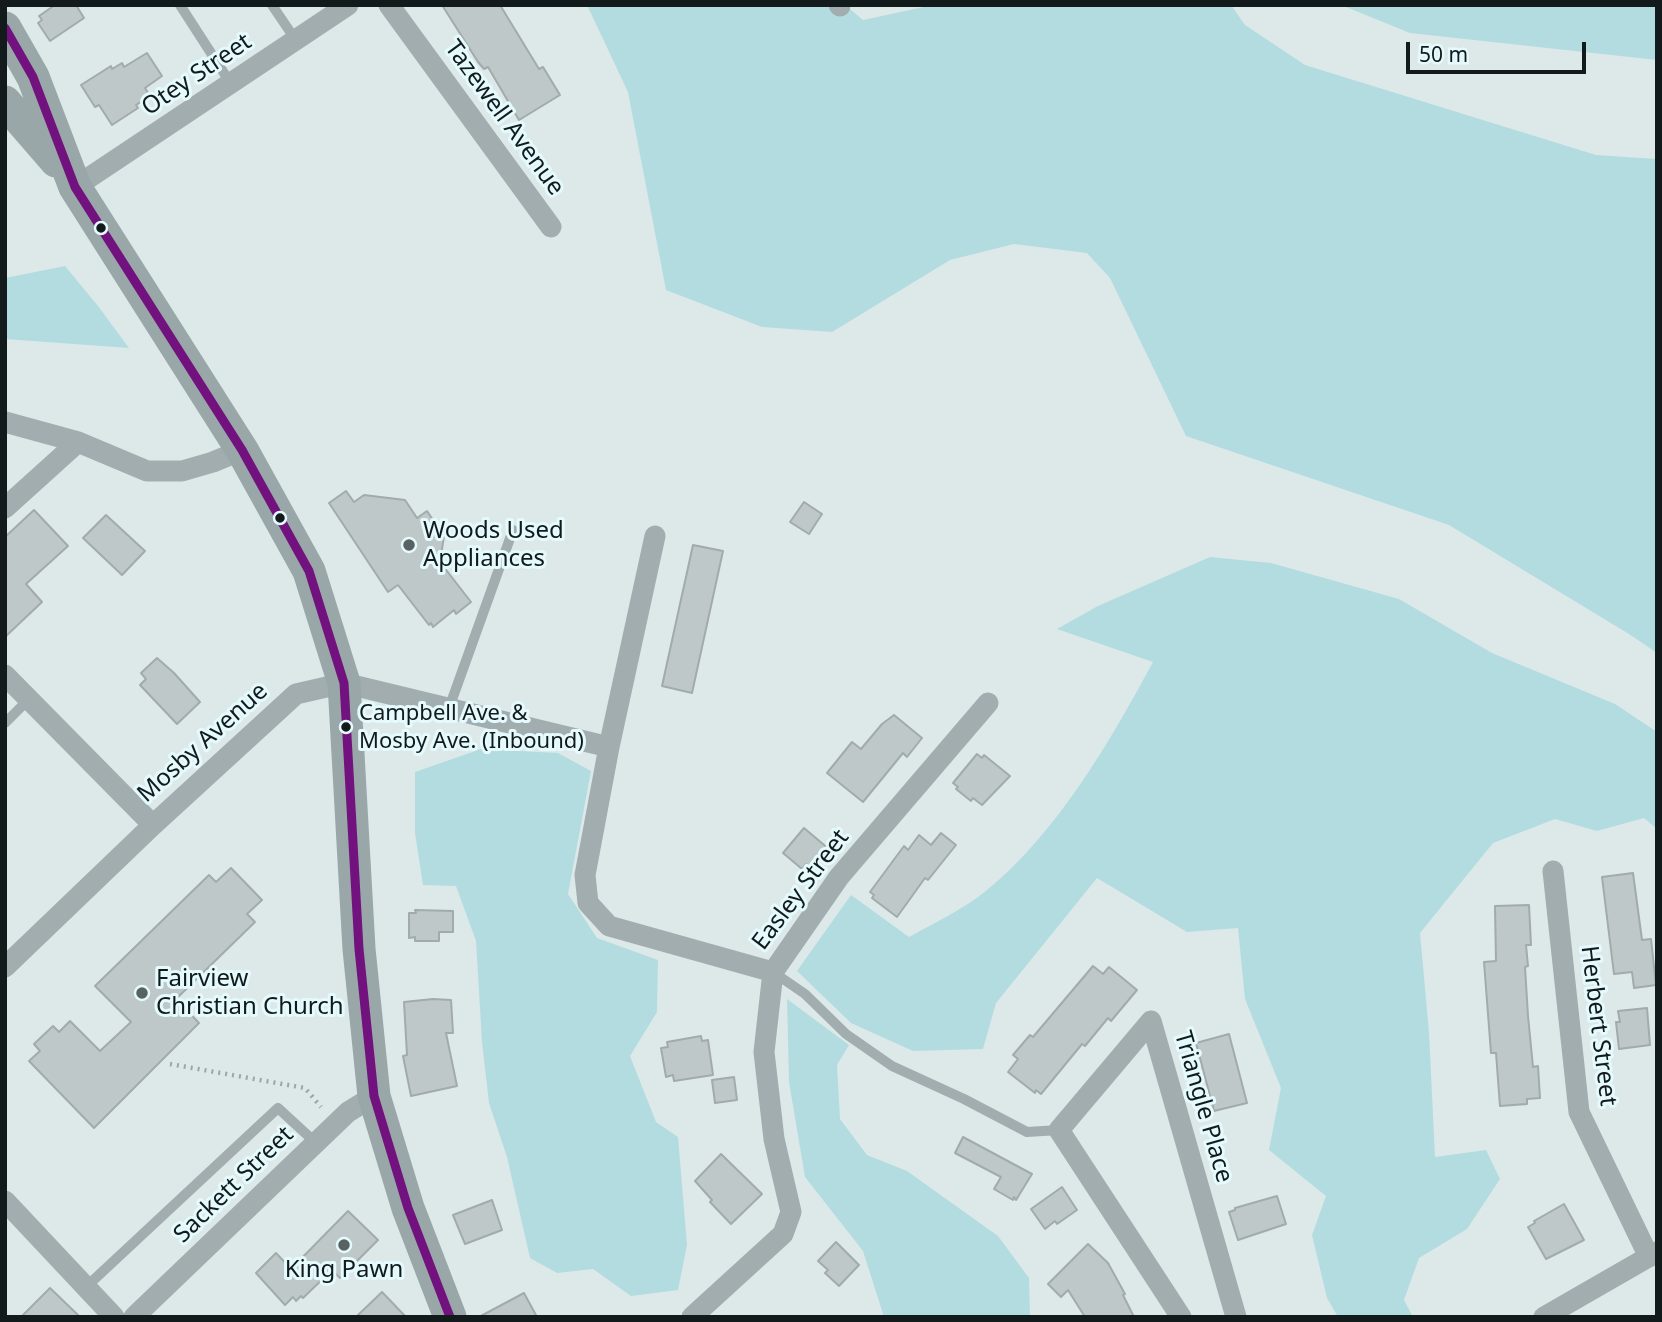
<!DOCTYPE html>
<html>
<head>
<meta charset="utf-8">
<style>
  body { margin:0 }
  #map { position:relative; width:1662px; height:1322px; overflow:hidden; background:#dde8e9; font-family:"Noto Sans",sans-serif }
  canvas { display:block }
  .frame { position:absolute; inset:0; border:7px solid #121a1b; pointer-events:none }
  .scale { position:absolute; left:1406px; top:42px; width:180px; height:32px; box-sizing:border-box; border:4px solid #121a1b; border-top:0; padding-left:9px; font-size:21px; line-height:24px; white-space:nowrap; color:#121a1b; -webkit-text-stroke:5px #e5fafd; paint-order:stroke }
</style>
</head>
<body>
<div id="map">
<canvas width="1662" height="1322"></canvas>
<div class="frame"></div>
<div class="scale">50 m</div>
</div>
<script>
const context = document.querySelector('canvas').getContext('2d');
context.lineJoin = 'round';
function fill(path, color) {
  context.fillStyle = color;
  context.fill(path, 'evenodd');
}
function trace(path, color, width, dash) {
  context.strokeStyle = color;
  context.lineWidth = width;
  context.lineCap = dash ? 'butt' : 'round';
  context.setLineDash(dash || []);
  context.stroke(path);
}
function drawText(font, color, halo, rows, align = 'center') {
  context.font = font + ' "Noto Sans",sans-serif';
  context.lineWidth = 6;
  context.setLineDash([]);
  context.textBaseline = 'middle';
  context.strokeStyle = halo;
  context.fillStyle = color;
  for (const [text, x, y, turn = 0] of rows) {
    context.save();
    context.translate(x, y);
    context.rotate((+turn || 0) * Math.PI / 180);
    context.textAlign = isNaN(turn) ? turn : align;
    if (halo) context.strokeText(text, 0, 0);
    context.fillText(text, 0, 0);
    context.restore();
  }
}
const green = new Path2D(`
  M587 5H845L863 20 933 5H1231L1245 25 1305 65 1596 155 1657 159V653L1629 634 1449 525 1186 436 1110 278 1087 253 1014 244 950 260 832 332 762 327 666 290 628 92Z
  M1341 5H1657V60L1410 33Z
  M65 266 98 306 129 348 5 339V278Z
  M1210 557 1271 563 1399 599 1492 653 1615 704 1657 732V829L1644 818 1597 831 1555 819 1493 843 1420 933 1429 1032 1435 1157 1486 1150 1500 1179 1467 1229 1419 1258 1404 1300 1413 1317H1338L1327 1298 1312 1235 1326 1196 1269 1150 1281 1088 1245 999 1238 928 1187 932 1097 878 996 1003 983 1049 913 1051 851 1023 797 971 851 895 909 937C934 923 964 909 987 890 1057 833 1111 740 1153 662L1057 629 1098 606Z
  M481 749 558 753 591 771 568 894 597 938 658 960 657 1012 630 1056 656 1122 678 1137 687 1245 678 1290 631 1296 593 1269 557 1273 530 1258 507 1157 489 1103 482 1042 476 941 456 886 423 885 415 833V772Z
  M787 999 849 1045 837 1065 840 1119 867 1155 907 1171 998 1236 1029 1278 1030 1317H884L863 1251 805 1177 789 1082Z`);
const building = new Path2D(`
  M55 5H76L84 18 50 41 38 23 42 20 39 16Z
  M442 5H500L539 69 543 67 560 95 519 120 488 67 484 69 478 62Z
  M147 53 162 76 145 88 150 96 136 105 138 108 112 125 99 105 95 107 81 85 111 66 112 69 122 63 124 67Z
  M346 491 354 502 364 495 405 500 417 518 427 511 444 536 440 562 471 602 456 614 454 610 433 627 431 623 429 625 398 585 388 592 329 503Z
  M804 502 822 514 809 534 790 522Z
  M34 510 68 546 26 584 42 602 5 637V537Z
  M106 515 145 551 122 575 83 538Z
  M693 545 723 551 692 693 662 686Z
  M157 658 174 673 200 702 177 724 140 685 146 679 141 673Z
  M894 715 922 738 907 757 903 753 863 802 827 773 852 742 861 749 882 724Z
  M977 754 982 758 984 755 1010 776 982 805 973 798 971 801 956 789 958 787 953 783Z
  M804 828 830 850 814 868 806 864 802 869 783 853Z
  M941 833 956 845 928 880 925 878 897 917 872 898 874 895 870 892 904 846 908 850 919 835 931 845Z
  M231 868 262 900 247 914 255 922 176 999 199 1023 94 1128 29 1061 40 1051 34 1044 53 1026 59 1032 70 1021 100 1051 131 1022 95 986 209 875 216 882Z
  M1633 873 1642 940 1651 939 1656 985 1634 988 1632 972 1614 974 1602 877Z
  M1529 905 1531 945H1526L1528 966 1525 967 1528 1016 1533 1067 1538 1066 1540 1098 1527 1099V1104L1500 1106 1496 1053H1491L1484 962 1496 961 1495 906Z
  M415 910 453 911V932H439V941H415V937L409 938V913H416Z
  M1093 966 1103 974 1109 967 1137 990 1111 1021 1108 1018 1085 1046 1082 1044 1041 1094 1036 1090 1035 1093 1008 1072 1018 1059 1013 1055 1030 1035 1033 1037Z
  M433 999 451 1000 453 1033H446L457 1086 411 1096 403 1056 407 1055 404 1002Z
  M1647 1008 1650 1045 1619 1049 1616 1022H1620L1618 1011Z
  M1229 1034 1247 1103 1214 1111 1196 1043Z
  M701 1036 702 1041 708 1040 713 1075 674 1081 673 1075 666 1077 661 1048 668 1047 667 1042Z
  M734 1077 737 1100 715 1103 712 1080Z
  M963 1137 1032 1174 1016 1200 1014 1197 1013 1200 994 1189 1001 1177 955 1153Z
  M721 1154 762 1194 731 1224 710 1202 712 1200 695 1181Z
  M1062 1187 1077 1210 1057 1224 1055 1221 1045 1229 1031 1209Z
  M1277 1196 1286 1224 1238 1240 1229 1212 1235 1210V1208Z
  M492 1200 502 1230 465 1244 453 1215Z
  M1564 1204 1584 1240 1546 1259 1528 1227 1535 1223 1534 1221Z
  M348 1211 378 1240 340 1278 332 1270 303 1298 301 1296 296 1301 293 1297 285 1305 256 1273 276 1253 291 1269Z
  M836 1242 859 1265 839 1286 825 1273 828 1270 818 1261Z
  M1088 1244 1108 1263 1125 1294 1123 1295 1134 1317H1085L1068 1290 1061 1297 1048 1284Z
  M50 1288 80 1317H21Z
  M382 1292 406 1317H356Z
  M524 1293 537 1317H479Z`);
const path = new Path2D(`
  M170 1064 305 1088 321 1107`);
const service = new Path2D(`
  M180 5 231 84
  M272 5 295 39
  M449 708 513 530
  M5 723 29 699
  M773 972 805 994 846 1034 892 1066 964 1099 1027 1132 1059 1130
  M86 1287 278 1108 316 1143`);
const minor = new Path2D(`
  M389 5 551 227
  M839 5 840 6
  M75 187 348 5
  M5 422 78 442 147 471H182L213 462 242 450
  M5 508 78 442
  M655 536 609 747 585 875 588 903 609 926 773 972
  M5 675 153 825
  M1553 871 1579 1112 1649 1257
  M5 967 153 825 296 694 344 683 609 747
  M1151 1021 1059 1130 1181 1317
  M1151 1021 1236 1317
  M5 1201 114 1317
  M134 1317 348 1112 374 1096
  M692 1317 783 1234 791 1212 774 1139 764 1052 773 972 839 877 988 703
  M1544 1317 1657 1252`);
const primary = new Path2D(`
  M5 28 33 77 75 187 242 450 309 571 344 683 359 949 374 1096 408 1208 450 1317
  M5 102 56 161`);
const bus1 = new Path2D(`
  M5 28 33 77 75 187 242 450 309 571 344 683 359 949 374 1096 408 1208 450 1317`);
const markers = [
  [101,228,6,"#121a1b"],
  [280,518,6,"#121a1b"],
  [409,545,7,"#596263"],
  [346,727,6,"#121a1b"],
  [142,993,7,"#596263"],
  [344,1245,7,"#596263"]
];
const busNames = [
  ["Campbell Ave. &",359,714],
  ["Mosby Ave. (Inbound)",359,742]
];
const streetNames = [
  ["Otey Street",197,75,-34],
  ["Tazewell Avenue",504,118,54],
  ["Mosby Avenue",203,743,-42],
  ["Easley Street",801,890,-53],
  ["Herbert Street",1598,1026,83],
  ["Triangle Place",1203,1107,74],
  ["Sackett Street",234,1185,-44]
];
const poiNames = [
  ["Woods Used",423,531],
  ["Appliances",423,559],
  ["Fairview",156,979],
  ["Christian Church",156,1007],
  ["King Pawn",344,1270,"center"]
];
fill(green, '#b3dce1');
fill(building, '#bfc8c9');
trace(building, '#a2abac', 2);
trace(path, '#9ba6a8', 4.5, [2, 5]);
trace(service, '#a1adaf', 10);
trace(minor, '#a1adaf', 21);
trace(primary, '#9aa7a8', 33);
trace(bus1, '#72127e', 9);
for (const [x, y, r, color] of markers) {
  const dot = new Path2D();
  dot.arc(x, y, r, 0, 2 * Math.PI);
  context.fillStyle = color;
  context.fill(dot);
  trace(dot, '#e5fafd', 2.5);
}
drawText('22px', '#121a1b', '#e5fafd', busNames, 'left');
drawText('24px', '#121a1b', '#e5fafd', streetNames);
drawText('24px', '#121a1b', '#e5fafd', poiNames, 'left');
</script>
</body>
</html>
